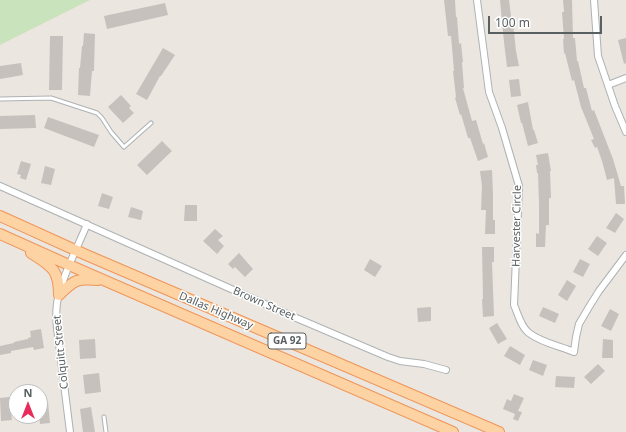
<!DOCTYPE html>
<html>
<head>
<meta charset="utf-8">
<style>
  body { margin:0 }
  #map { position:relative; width:626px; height:432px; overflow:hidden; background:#ece6e1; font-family:"Noto Sans",sans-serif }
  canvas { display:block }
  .north { position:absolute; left:8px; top:384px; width:40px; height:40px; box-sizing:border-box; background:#fff; border:1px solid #bdbfc0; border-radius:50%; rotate:0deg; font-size:11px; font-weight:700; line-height:16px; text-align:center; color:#596062 }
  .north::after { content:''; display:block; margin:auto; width:14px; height:18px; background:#e72c59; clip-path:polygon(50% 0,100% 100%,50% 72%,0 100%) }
  .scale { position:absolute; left:488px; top:16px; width:114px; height:18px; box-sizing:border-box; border:2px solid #596062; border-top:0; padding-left:5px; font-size:12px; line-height:14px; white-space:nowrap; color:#596062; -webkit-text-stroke:3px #fff; paint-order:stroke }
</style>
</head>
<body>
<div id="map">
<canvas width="626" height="432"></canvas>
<div class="north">N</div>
<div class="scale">100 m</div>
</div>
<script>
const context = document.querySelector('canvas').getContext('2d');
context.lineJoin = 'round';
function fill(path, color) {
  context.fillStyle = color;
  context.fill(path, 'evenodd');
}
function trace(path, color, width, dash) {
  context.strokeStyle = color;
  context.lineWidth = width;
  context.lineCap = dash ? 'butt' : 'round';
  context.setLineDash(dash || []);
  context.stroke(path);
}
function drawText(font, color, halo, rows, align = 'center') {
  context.font = font + ' "Noto Sans",sans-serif';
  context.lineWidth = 3;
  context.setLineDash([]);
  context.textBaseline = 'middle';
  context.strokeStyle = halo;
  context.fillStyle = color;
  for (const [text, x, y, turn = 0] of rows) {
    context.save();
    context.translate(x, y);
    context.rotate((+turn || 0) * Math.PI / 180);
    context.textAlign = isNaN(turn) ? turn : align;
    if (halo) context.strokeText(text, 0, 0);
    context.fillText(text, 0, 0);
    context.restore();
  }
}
const green = new Path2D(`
  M0 0H90L0 45Z`);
const building = new Path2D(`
  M444 0H455L456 17H457L459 44 461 43 463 62H462L464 88H463L472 121 476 120 483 144 484 143 488 157 478 161 470 138H468L461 114 460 115 455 98 456 97 453 71H454L451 36H448Z
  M500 0H509L512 24 513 23 516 51 519 66 507 67 504 42Z
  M563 0H572L573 38H575L577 61H578L584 88H586L592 111 594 110 613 159 621 186H624L625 204H616L614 178 607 180 602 161 597 147 595 148 591 140 594 139 581 107 574 80 572 81 565 53 564 54 563 39H564L562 12H564Z
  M165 3 168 15 107 29 104 16Z
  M84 33 95 34 94 71H92L90 96 78 95 79 68H80L82 46H83Z
  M50 36H63L62 90H49Z
  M626 38V63L624 64 618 40Z
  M163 48 175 55 161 76H160L147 100 136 94Z
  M21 63 23 75 0 79V66Z
  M519 79 521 96 511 97 509 80Z
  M121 95 131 106 129 108 134 113 123 123 108 107Z
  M528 102 533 130H534L538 143 528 146 522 123H521L517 105Z
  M35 115 36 128 0 129V116Z
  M48 117 99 135 94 147 44 128Z
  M162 141 172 151 147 175 137 165Z
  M548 153 551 171H550L551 198H549V225H546L545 247H536V233L539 234V204L538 173H537L536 165H538L536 155Z
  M21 161 31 164 26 180 20 178 21 175 17 174Z
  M45 166 55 169 51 185 41 183Z
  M492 170 493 194V220H495V234H485L486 210H481L482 186 480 171Z
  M102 193 113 197 109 209 98 206Z
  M185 205H197V221H184Z
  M131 207 143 211 141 220 128 217Z
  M616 213 624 219 615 233 606 228Z
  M215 229 223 236 218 240 224 246 217 254 203 241Z
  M597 236 607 243 598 256 588 249Z
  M482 247H494V262H492L494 316 483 317 482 299H483Z
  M239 253 253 269 245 277 235 267 233 269 228 264Z
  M370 259 382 266 375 277 364 270Z
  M580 259 590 264 583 277 573 272Z
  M567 280 576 286 567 301 558 295Z
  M431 307V321L418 322 417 308Z
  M543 307 559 314 555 323 539 316Z
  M610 309 619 314 611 331 601 326Z
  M497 323 507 339 498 344 489 328Z
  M41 329 44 348 34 350 33 347 11 351V353L0 355V346L14 343V342L28 339V338L31 337 30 331Z
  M95 339 96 358 80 359 79 340Z
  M603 339 613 340V358H602Z
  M510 346 525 355 520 365 504 356Z
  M533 360 547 365 543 376 529 370Z
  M598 364 605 371 591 384 584 377Z
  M99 373 101 392 85 394 83 375Z
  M556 376 575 377 574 388 555 387Z
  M514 394 524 398 518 411 522 412 518 421 513 419 515 414 503 409 507 399 511 401Z
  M9 397 12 420 1 421 0 398Z
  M40 402H48L50 423 40 424 39 416H40Z
  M91 407 95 432H83L80 409Z`);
const lane = new Path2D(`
  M0 99 51 98 97 113 102 118 111 132 124 147 151 123
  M104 417 106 432`);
const street = new Path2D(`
  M477 0 489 92 502 128 519 186 514 305C518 314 521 327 529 333 542 343 560 346 574 352L576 337 579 324 589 307 599 291 626 255
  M594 0 598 56 615 106 626 132
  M608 85 626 78
  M0 186 294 317 388 357 400 361 424 364 446 370
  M70 432 57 328C56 319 56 311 57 303 62 276 77 249 87 224`);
const primary = new Path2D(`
  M0 216 84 254 499 432
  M0 234 69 265 453 432
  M31 253C51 266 59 269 59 295
  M59 295C74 280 77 278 98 280`);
const shields = [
  [287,341,38]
];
const shieldNames = [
  ["GA 92",287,341]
];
const streetNames = [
  ["Harvester Circle",517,226,-89],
  ["Brown Street",264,304,24],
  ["Dallas Highway",216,311,23],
  ["Colquitt Street",61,352,-96]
];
fill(green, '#c9e4bd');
fill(building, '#c7c1be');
trace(lane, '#adb2b4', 5);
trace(street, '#adb2b4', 8);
trace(primary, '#ef9557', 12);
trace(lane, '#fff', 3);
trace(street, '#fff', 6);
trace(primary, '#fed3a4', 10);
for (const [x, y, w] of shields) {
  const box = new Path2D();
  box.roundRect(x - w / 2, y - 8, w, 16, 3);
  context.fillStyle = '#fff';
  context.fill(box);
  trace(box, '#596062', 1);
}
drawText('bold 10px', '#596062', null, shieldNames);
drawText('11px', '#596062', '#fff', streetNames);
</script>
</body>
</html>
